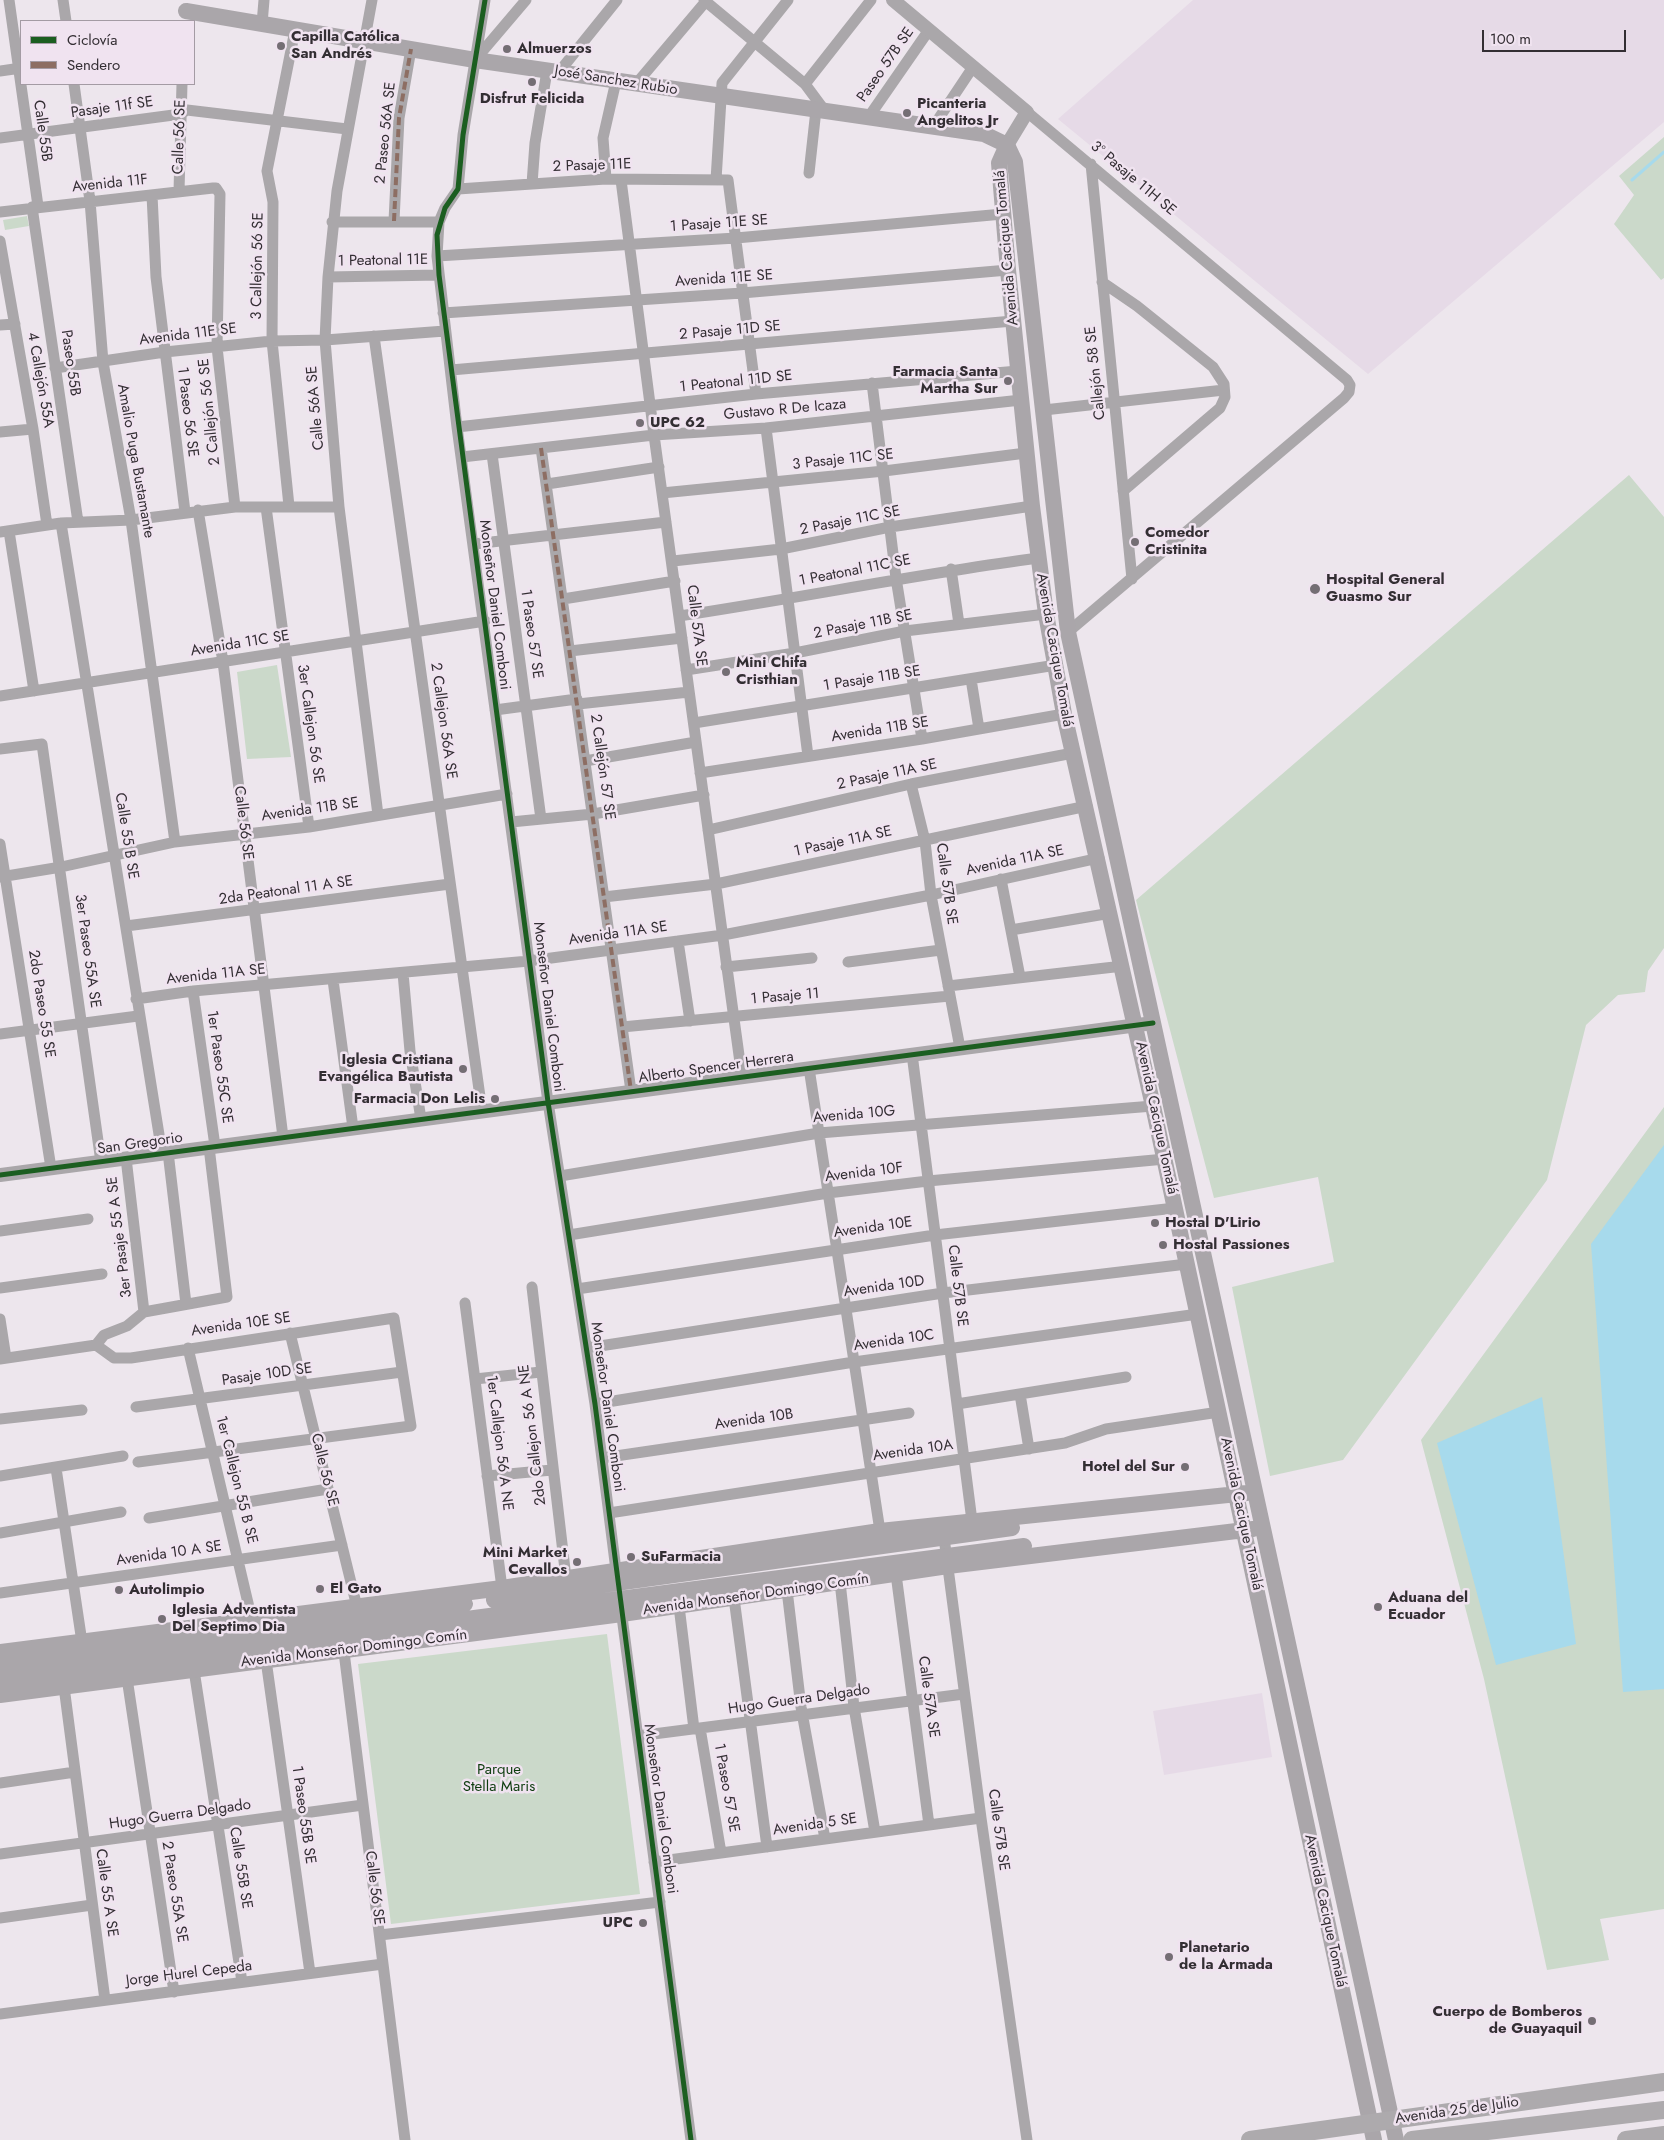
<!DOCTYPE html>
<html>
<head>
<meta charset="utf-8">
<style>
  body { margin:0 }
  #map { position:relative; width:1664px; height:2140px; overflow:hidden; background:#ede6ed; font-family:Jost,sans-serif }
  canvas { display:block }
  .legend { position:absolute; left:20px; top:20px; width:175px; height:65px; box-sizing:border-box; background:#f0e3f0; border:1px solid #a49ba4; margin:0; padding:6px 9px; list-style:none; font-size:15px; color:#332e33 }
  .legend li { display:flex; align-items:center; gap:10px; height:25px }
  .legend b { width:25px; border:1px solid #a49ba4 }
  .scale { position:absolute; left:1482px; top:30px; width:144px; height:22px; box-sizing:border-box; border:2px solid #332e33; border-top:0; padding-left:6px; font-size:15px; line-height:18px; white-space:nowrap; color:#332e33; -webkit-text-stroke:4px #f0e3f0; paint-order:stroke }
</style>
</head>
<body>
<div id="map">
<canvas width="1664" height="2140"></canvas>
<ul class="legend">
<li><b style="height:6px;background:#1b5e20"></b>Ciclovía</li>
<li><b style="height:6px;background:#8d6e63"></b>Sendero</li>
</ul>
<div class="scale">100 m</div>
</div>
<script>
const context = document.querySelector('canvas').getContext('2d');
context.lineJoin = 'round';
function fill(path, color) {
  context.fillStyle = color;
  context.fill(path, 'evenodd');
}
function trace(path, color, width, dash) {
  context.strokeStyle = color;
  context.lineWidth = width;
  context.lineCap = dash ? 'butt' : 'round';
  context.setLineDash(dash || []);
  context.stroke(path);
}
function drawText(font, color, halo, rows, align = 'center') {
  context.font = font + ' Jost,sans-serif';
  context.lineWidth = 5;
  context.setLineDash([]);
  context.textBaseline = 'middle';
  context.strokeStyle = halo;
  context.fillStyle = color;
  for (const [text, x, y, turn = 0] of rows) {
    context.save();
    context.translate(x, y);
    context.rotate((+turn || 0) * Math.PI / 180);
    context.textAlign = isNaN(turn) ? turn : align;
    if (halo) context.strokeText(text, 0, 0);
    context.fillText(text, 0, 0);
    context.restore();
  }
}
const industrial = new Path2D(`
  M1193 0H1664V122L1368 374 1058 119Z
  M1262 1693 1272 1757 1164 1775 1153 1711Z`);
const green = new Path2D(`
  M1664 137V278L1661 280 1614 224 1634 195 1619 176Z
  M27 216 29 226 5 230 3 220Z
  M1629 475 1664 517V948L1648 971 1645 992 1618 995 1586 1025 1547 1180 1343 1460 1270 1476 1232 1287 1334 1262 1318 1177 1214 1198 1136 900Z
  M277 665 291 757 247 759 237 672Z
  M1664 1107V1909L1600 1919 1609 1960 1547 1970 1484 1679 1421 1440Z
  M607 1634 640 1894 391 1924 358 1664Z`);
const water = new Path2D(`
  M1664 1145V1689L1623 1692 1591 1244Z
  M1542 1397 1576 1644 1496 1665 1437 1443Z`);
const stream = new Path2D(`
  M1632 180 1664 152`);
const minor = new Path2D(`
  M9 0 38 206
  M63 0 66 21
  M372 0 337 191 328 277 325 340 339 507 378 815
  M485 0 463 135 458 189 445 208 439 222 437 256 457 427 548 1102 595 1404 617 1578
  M704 0 805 84 825 111
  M262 24 264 0
  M475 60 526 0
  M0 71 21 68
  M559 72 617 0
  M74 84 90 201 103 362 131 520 175 842
  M636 84 707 0
  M805 84 871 0
  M1027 112 1347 380 1350 385 1349 392 1344 398 1068 632
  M868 118 929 30
  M933 127 973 67
  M0 138 181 114 187 110 347 129
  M1091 164 1132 579
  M809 173 816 110
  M606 179 603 138 616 81
  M621 180 654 435 742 1077
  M716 180 722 83 788 0
  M532 184 535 143 547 71
  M458 189 606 179 728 180 756 394
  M179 191 182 84
  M152 195 156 277 185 512
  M32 207 78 522
  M0 212 213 188H216L220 194 217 347 235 507
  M394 221 399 118 411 49
  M332 222H439
  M0 241 33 429 47 525
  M437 256 736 238 1003 214
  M328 277 439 275
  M1102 282 1137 306 1213 367 1224 384 1225 397 1220 408 1123 491
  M443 313 742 293 1008 270
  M0 325 15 324
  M374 336 482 1111
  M55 368 165 352 272 341 325 340 445 331
  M451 370 1013 321
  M872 383 896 578 922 739
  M1044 410 1224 390
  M457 427 756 394 1018 371
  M766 428 808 756
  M0 432 33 429
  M541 448 631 1091
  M492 454 541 819
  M462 457 654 435 766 428 1021 400
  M547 484 659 467
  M662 493 884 471 1026 453
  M289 506 272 341 273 202 267 171 295 30
  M266 507 309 827
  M198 510 223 662 283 1137
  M61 523 162 1153
  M9 531 34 691
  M0 532 61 523 131 520 235 507H339
  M474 544 666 522
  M673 561 781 549 890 527 1032 506
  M951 569 959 624
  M563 599 675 581
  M679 616C799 598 918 574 1038 558
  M570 651 682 638
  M686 670 795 653 905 631 1046 614
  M971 679 979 729
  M0 696 485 621
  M578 704 689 692
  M495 710 577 699
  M694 723 1056 665
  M0 749 42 744 101 1162
  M585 761 696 742
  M700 773 922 739 1064 714
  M911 784 925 841 931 895 960 1048
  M511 822 593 814 704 795
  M708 830 911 784 1073 753
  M0 844 51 1168
  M0 877 61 867 175 842 309 827 507 794
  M1001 879 1020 977
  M604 897 716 884 1087 806
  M126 926 450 884
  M1011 930 1111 913
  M678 941 690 1021
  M848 962 941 950
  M726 967 812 958
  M403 973 410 1051 421 1119
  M333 980 353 1128
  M948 986 1123 966
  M193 991 215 1146
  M136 999 193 991 529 961 723 935 931 895 1099 858
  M622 1027 950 996
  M0 1034 138 1016
  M912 1054 972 1521
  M809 1068 880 1531
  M168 1152 186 1304
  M126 1158 144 1312
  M560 1176 819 1133 1153 1106
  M0 1231 88 1219
  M569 1235 828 1193 928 1181 1165 1159
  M532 1287 566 1578
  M0 1288 102 1274
  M577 1289 935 1235 1175 1208
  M465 1303 502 1588
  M0 1319 6 1358
  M290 1333 357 1607
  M96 1345 114 1358H131L394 1318 411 1426 138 1462
  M188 1348 252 1620
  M587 1348 943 1293 1187 1264
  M0 1359 96 1345 104 1335 127 1326 144 1312 227 1297 209 1147
  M475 1379 541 1372
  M1020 1394 1029 1449
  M595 1404 854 1362 1198 1314
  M957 1404 1126 1377
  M136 1407 402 1372
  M0 1419 82 1410
  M602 1458 909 1413
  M56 1468 83 1649
  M0 1476 123 1456
  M487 1476 552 1470
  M609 1513 1065 1443 1106 1429 1219 1412
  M149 1518 328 1489
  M943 1530 981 1818 1027 2140
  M0 1533 121 1512
  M896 1574 929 1825
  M840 1582 854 1707 875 1832
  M787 1590 801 1707 825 1839
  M0 1593 342 1545
  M734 1598 767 1847
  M679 1606 694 1729
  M621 1609 691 2140
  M343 1644 405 2140
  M266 1660 310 1973
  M194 1670 242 1982
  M127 1678 174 1992
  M63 1679 105 2000
  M700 1728 721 1853
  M638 1736 964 1694
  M0 1783 75 1772
  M0 1854 363 1805
  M654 1862 981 1818
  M0 1918 92 1905
  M380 1935 660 1902
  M0 2014 383 1964`);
const tertiary = new Path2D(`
  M893 0 1027 112 1007 145
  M0 1175 1153 1023`);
const secondary = new Path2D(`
  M186 11 475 60 984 134 1007 145
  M1007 145 1015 162 1068 632 1396 2140
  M1007 145 999 163 1008 270 1032 506 1046 614 1064 714 1153 1106 1374 2140
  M494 1600 1012 1528
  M0 1652 502 1588 880 1531 1247 1493
  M0 1667 465 1604
  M0 1680 1024 1546
  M0 1695 622 1614 948 1566 1253 1529`);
const primary = new Path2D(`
  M1250 2140 1664 2082
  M1412 2140 1664 2110
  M1626 2140 1664 2135`);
const quiet = new Path2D(`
  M394 221 399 118 411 49
  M541 448 631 1091`);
const cycleway = new Path2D(`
  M485 0 463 135 458 189 445 208 437 235 439 275 548 1102 595 1404 691 2140
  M0 1175 1153 1023`);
const markers = [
  [281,46,5,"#746e74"],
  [507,49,5,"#746e74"],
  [532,82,5,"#746e74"],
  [907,113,5,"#746e74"],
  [1008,381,5,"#746e74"],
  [640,423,5,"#746e74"],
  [1135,542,5,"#746e74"],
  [1315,589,6,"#746e74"],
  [726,672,5,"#746e74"],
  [463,1069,5,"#746e74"],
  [495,1099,5,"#746e74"],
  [1155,1223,5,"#746e74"],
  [1163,1245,5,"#746e74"],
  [1185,1467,5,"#746e74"],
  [631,1557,5,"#746e74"],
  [577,1562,5,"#746e74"],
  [320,1589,5,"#746e74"],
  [119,1590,5,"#746e74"],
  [1378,1607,5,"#746e74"],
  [162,1619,5,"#746e74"],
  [643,1923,5,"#746e74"],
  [1169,1957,5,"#746e74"],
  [1592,2021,5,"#746e74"]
];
const poiNames = [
  ["Capilla Católica",291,37],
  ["San Andrés",291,54],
  ["Almuerzos",517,49],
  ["Disfrut Felicida",532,99,"center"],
  ["Picanteria",917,104],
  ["Angelitos Jr",917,121],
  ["Farmacia Santa",998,372,"right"],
  ["Martha Sur",998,389,"right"],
  ["UPC 62",650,423],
  ["Comedor",1145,533],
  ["Cristinita",1145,550],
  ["Hospital General",1326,580],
  ["Guasmo Sur",1326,597],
  ["Mini Chifa",736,663],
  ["Cristhian",736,680],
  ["Iglesia Cristiana",453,1060,"right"],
  ["Evangélica Bautista",453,1077,"right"],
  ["Farmacia Don Lelis",485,1099,"right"],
  ["Hostal D'Lirio",1165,1223],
  ["Hostal Passiones",1173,1245],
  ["Hotel del Sur",1175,1467,"right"],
  ["Mini Market",567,1553,"right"],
  ["Cevallos",567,1570,"right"],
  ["SuFarmacia",641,1557],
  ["El Gato",330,1589],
  ["Autolimpio",129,1590],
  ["Aduana del",1388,1598],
  ["Ecuador",1388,1615],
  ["Iglesia Adventista",172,1610],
  ["Del Septimo Dia",172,1627],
  ["UPC",633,1923,"right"],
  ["Planetario",1179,1948],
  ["de la Armada",1179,1965],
  ["Cuerpo de Bomberos",1582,2012,"right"],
  ["de Guayaquil",1582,2029,"right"]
];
const streetNames = [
  ["Paseo 57B SE",886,65,-55],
  ["José Sanchez Rubio",616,81,9],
  ["Pasaje 11f SE",112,108,-8],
  ["Calle 55B",42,131,82],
  ["2 Paseo 56A SE",386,133,-84],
  ["Calle 56 SE",180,137,-88],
  ["2 Pasaje 11E",592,166,-2],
  ["3° Pasaje 11H SE",1133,179,40],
  ["Avenida 11F",110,184,-6],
  ["1 Pasaje 11E SE",719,224,-4],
  ["Avenida Cacique Tomalá",1007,248,-95],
  ["1 Peatonal 11E",383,261,-1],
  ["3 Callejón 56 SE",258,266,-89],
  ["Avenida 11E SE",724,279,-4],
  ["2 Pasaje 11D SE",730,331,-5],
  ["Avenida 11E SE",188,335,-7],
  ["Paseo 55B",70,363,82],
  ["Callejón 58 SE",1096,373,-96],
  ["4 Callejón 55A",40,380,80],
  ["1 Peatonal 11D SE",736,382,-6],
  ["Calle 56A SE",316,408,-95],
  ["Gustavo R De Icaza",785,410,-5],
  ["1 Paseo 56 SE",187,412,83],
  ["2 Callejón 56 SE",210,412,-96],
  ["3 Pasaje 11C SE",843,460,-6],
  ["Amalio Puga Bustamante",135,461,80],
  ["2 Pasaje 11C SE",850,521,-11],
  ["1 Peatonal 11C SE",855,571,-11],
  ["Monseñor Daniel Comboni",494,605,83],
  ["2 Pasaje 11B SE",863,625,-11],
  ["Calle 57A SE",696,626,83],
  ["1 Paseo 57 SE",531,634,82],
  ["Avenida 11C SE",240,644,-9],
  ["Avenida Cacique Tomalá",1054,650,80],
  ["1 Pasaje 11B SE",872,679,-9],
  ["2 Callejon 56A SE",443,721,82],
  ["3er Callejon 56 SE",310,724,82],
  ["Avenida 11B SE",880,730,-9],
  ["2 Callejón 57 SE",602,767,82],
  ["2 Pasaje 11A SE",887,775,-12],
  ["Avenida 11B SE",310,810,-8],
  ["Calle 56 SE",243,823,83],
  ["Calle 55 B SE",126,836,81],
  ["1 Pasaje 11A SE",843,842,-12],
  ["Avenida 11A SE",1015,861,-12],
  ["Calle 57B SE",946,884,82],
  ["2da Peatonal 11 A SE",286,891,-8],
  ["Avenida 11A SE",618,934,-8],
  ["3er Paseo 55A SE",87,951,82],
  ["Avenida 11A SE",216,975,-6],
  ["1 Pasaje 11",785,997,-5],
  ["2do Paseo 55 SE",41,1004,81],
  ["Monseñor Daniel Comboni",548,1007,83],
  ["1er Paseo 55C SE",219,1067,82],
  ["Alberto Spencer Herrera",716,1068,-8],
  ["Avenida 10G",854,1115,-5],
  ["Avenida Cacique Tomalá",1156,1118,78],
  ["San Gregorio",140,1144,-8],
  ["Avenida 10F",864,1173,-7],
  ["Avenida 10E",873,1228,-8],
  ["3er Pasaje 55 A SE",120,1237,-97],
  ["Calle 57B SE",957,1286,83],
  ["Avenida 10D",884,1287,-8],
  ["Avenida 10E SE",241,1325,-8],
  ["Avenida 10C",894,1341,-8],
  ["Pasaje 10D SE",267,1375,-8],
  ["Monseñor Daniel Comboni",607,1407,82],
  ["Avenida 10B",754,1420,-8],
  ["2do Callejon 56 A NE",533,1435,-97],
  ["1er Callejon 56 A NE",499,1443,83],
  ["Avenida 10A",913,1451,-8],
  ["Calle 56 SE",324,1470,76],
  ["1er Callejon 55 B SE",236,1480,76],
  ["Avenida Cacique Tomalá",1241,1514,78],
  ["Avenida 10 A SE",169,1554,-8],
  ["Avenida Monseñor Domingo Comín",756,1595,-8],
  ["Avenida Monseñor Domingo Comín",354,1649,-7],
  ["Calle 57A SE",928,1697,82],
  ["Hugo Guerra Delgado",799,1700,-8],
  ["1 Paseo 57 SE",726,1788,80],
  ["Monseñor Daniel Comboni",660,1809,82],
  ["Hugo Guerra Delgado",180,1815,-8],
  ["1 Paseo 55B SE",303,1815,82],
  ["Avenida 5 SE",815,1825,-8],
  ["Calle 57B SE",998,1830,82],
  ["Calle 55B SE",240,1868,81],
  ["Calle 56 SE",374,1888,83],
  ["2 Paseo 55A SE",174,1892,81],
  ["Calle 55 A SE",106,1893,82],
  ["Avenida Cacique Tomalá",1325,1911,78],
  ["Jorge Hurel Cepeda",189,1974,-7],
  ["Avenida 25 de Julio",1457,2111,-8]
];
const parkNames = [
  ["Parque",499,1770],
  ["Stella Maris",499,1787]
];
fill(industrial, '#e6dae7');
fill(green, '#cbd9ca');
fill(water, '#a7daec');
trace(stream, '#a7daec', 3);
trace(minor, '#aaa7aa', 11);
trace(tertiary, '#aaa7aa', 14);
trace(secondary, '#aaa6aa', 16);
trace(primary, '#adaaad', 18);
trace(quiet, '#8d6e63', 4, [8, 4]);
trace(cycleway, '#1b5e20', 5);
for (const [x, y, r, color] of markers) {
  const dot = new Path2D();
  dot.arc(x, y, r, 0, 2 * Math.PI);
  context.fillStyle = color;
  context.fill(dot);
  trace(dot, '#f0e3f0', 2);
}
drawText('bold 15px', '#332e33', '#f0e3f0', poiNames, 'left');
drawText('15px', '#332e33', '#f0e3f0', streetNames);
drawText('15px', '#0e3d0f', '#f0e3f0', parkNames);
</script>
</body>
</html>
